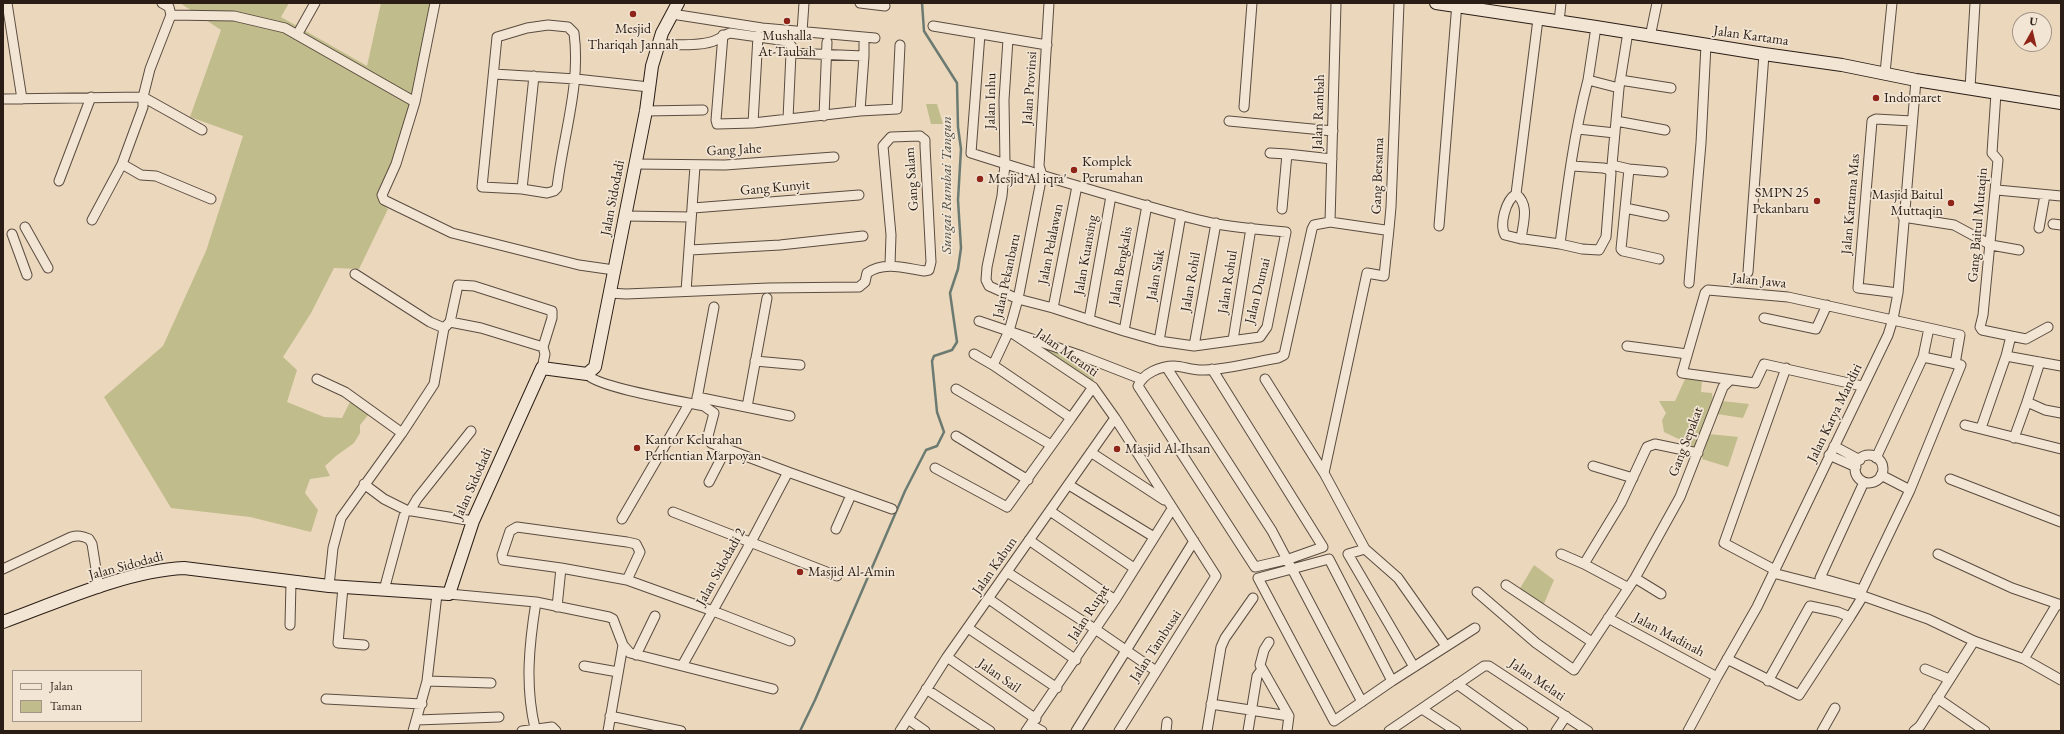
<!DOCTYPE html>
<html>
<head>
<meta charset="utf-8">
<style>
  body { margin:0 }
  #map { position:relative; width:2064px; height:734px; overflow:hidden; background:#ebd7bc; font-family:"EB Garamond",serif }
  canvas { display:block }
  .frame { position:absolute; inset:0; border:4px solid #291d16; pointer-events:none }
  .legend { position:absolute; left:12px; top:670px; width:130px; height:52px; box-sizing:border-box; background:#f2e5d3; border:1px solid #a29587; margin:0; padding:5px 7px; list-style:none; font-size:12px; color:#291d16 }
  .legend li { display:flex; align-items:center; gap:8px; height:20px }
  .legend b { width:20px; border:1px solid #a29587 }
  .north { position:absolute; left:2012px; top:12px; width:40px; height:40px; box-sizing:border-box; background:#f2e5d3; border:1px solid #a29587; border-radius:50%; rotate:8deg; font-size:11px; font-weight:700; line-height:16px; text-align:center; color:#291d16 }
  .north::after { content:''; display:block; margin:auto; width:14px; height:18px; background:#8f2418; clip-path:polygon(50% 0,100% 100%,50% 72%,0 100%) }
</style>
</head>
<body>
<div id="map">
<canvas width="2064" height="734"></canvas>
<div class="frame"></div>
<ul class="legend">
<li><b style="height:5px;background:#f2e5d3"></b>Jalan</li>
<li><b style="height:11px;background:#c0bc8b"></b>Taman</li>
</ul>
<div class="north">U</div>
</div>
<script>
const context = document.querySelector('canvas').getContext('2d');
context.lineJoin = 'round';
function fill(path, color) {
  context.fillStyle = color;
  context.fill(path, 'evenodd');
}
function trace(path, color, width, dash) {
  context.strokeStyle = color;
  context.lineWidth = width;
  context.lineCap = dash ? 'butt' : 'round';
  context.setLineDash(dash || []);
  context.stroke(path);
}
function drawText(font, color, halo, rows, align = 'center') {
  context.font = font + ' "EB Garamond",serif';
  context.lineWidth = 3.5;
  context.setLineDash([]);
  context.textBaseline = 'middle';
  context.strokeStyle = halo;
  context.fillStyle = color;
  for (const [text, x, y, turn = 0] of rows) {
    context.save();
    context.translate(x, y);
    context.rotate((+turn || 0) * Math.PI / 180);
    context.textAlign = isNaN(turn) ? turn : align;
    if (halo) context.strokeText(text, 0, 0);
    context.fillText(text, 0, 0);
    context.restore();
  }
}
const green = new Path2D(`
  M180 3H289L281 17 367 66 381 3H433L414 93 380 199 382 204 388 209 359 269 334 268 311 313 283 357 297 370 287 402 324 417 342 418 351 400 369 414 360 425V433L354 443 336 456 325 466 330 476 310 479 305 493 318 510 311 532 250 517 171 508 104 397 163 346 206 251 243 136 190 117 221 30Z
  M926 104H937L943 124H931Z
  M1023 337 1102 366 1092 382Z
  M1686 377 1702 380 1701 392 1712 393 1713 403 1696 448 1684 449 1689 444 1664 432 1662 420 1666 413 1659 401H1675Z
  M1722 401 1749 404 1743 418 1717 414Z
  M1709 434 1738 437 1728 467 1702 459Z
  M1534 565 1554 580 1543 606 1519 590Z`);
const stream = new Path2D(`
  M800 731 815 700 905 491 926 450 937 446 944 432 937 412 932 361 934 356 952 350 957 342 950 293 958 269 961 248 958 200 961 149 958 127 957 83 924 31 922 3`);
const street = new Path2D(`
  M7 3 22 99
  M435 3 415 102 396 164 382 195 384 200 452 233 579 265 614 270
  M860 3 885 6
  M672 14 762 28 875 38
  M171 15 234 16 285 28 415 102
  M1559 22 1561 3
  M548 25 568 27 574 33C581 85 563 136 557 188L554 191 547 193 522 189 482 187 497 37 527 28Z
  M933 26 1047 45
  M802 32 804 3
  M1628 32 1619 88 1612 165 1629 169 1663 172
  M980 34 971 153C1027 171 1083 188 1140 204 1165 211 1191 219 1217 224 1240 228 1263 230 1286 232L1267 327 1260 337 1194 346 1159 341 1124 331 1053 308 1018 299 989 286 986 280 987 267 1002 196 1005 164 1004 100 1008 39
  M297 35 315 3
  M1650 37 1657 3
  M658 45C673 44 703 47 716 40 721 38 724 35 730 33L787 41 792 47 791 53 864 56 860 111 753 123 717 124 716 120 723 35
  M864 56V43
  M1885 73 1892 3
  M494 74 576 79 649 87
  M1588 80 1596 27
  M1620 80 1671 88
  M1970 88 1975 3
  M1996 93 1992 153 1998 160 1983 315 1980 327 1982 330 2011 336
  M3 99 143 97 150 69 171 15 169 7 162 3
  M1244 107 1252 3
  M646 111 703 110
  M860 111 897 109 900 45
  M824 116 827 42
  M788 119 791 53
  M1229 121 1333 131
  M1616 121 1665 130
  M753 123 758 36
  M1578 129 1615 133
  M1270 153 1287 154
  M122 164 141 175 156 176 211 199
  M635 164 725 165 834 157
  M1572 166 1603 168 1608 169 1611 173 1606 237 1599 250 1582 249 1560 244C1567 189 1574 133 1588 80L1619 88
  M1629 169 1621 249 1623 251 1659 259
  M59 181 91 97
  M522 189 534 76
  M1997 190 2061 196
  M1516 194 1538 19
  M1516 194C1506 200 1499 224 1505 235L1517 238 1560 244
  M1516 194C1530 205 1523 223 1521 239
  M693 208 859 195
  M1625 208 1664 216
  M1282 209 1287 154 1332 159
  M625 216 691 217
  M1903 217 1954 225 1991 245 2019 250
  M92 220 122 164 143 107V97L202 130
  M1330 222 1336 3
  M2053 224 2061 225
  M1439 226 1457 3
  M25 227 48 268
  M2039 228 2045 195
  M12 234 27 275
  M690 250 780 245 863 236
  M1748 272 1764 54
  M355 274 430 322 444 328 450 322 481 328 543 347 545 354 542 368
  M1689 283 1701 143 1706 45
  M686 291 695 166
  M609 293 626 294 769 288 859 287 865 282 867 273C884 261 905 268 924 271L929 270 931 262 925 146V140L920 136 891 137 883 146 891 235 890 265
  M1898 293 1858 288 1872 121 1876 119 1912 121
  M1053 308 1077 186
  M1764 318 1816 329 1827 305
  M1089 320 1111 196
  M979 321 1082 356 1141 379
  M450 322 458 285 474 286 552 311V318L543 347
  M1929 328 1960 335 1955 364
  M1009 331 1093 387 1115 418 1216 576 1119 731
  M1124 331 1147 205
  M1233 340 1251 228
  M1159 341 1181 215
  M1194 346 1216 223
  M1627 346 1687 354
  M974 354 993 365 1071 418 1093 387
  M2006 356 2061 366
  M755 361 800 365
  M2040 362 2027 402 2045 410 2061 413
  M993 365 1009 331 1018 299 1042 175 1039 166 1049 3
  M1167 368 1272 531 1362 702
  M1212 369 1323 547 1289 559 1255 567 1138 386C1143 373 1161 366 1174 366 1183 366 1193 371 1205 370 1229 369 1254 362 1278 358L1284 355 1312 229 1314 225 1330 222 1385 230 1389 229 1391 207 1399 3
  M317 379 345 392 402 433
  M1265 379 1324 473 1365 549 1398 578 1446 646
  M1862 386 1764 364 1755 383 1682 373 1705 293 1708 290 1788 297 1929 328 1923 357
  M956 389 1051 445
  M697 397 790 416
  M696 404 714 307
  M747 407 767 298
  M1965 425 2061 449
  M1981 428 2006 356 2011 336 2026 339 2048 327
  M956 436 1028 480
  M2014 438 2027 402
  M1834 446 1860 460
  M1092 453 1164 500
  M1829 455 1856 467
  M1855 469a14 14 0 1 1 28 0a14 14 0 1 1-28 0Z
  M1593 466 1633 478
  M935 468 1007 507 1071 418
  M788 472 892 509
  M1324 473 1367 273 1384 276 1389 229
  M1881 475 1910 490
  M1950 479 2061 522
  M709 482 726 449
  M1864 482 1820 578 1862 590 1910 490 1961 365 1923 357 1876 458
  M364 484 384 499 406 510 473 521
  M1069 485 1154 537
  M410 511 417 499 471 431
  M1050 511 1134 568
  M673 512 837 576
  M622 519 689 404
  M836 529 851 495
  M1029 540 1115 600
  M1365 549 1348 554 1414 667
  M1561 554 1584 564 1627 587
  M1938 554 2012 588 2061 605
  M1329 559 1392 681 1334 721 1258 578Z
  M1584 564 1621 503 1647 447 1655 444 1698 453
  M3 569 71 537C78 535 82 536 89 539L92 544 99 588
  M1775 570 1724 543 1786 368
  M1007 572 1095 629 1156 671
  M1773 573 1863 596 1928 619 1974 641 2024 659 2061 680
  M1635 578 1661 594
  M627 580 640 552 636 544 627 542 517 527 510 531 502 555 503 560 561 568 627 580 713 611 790 641
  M1506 585 1592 642
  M329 586 333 548 341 518 402 433 434 384 444 328
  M343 587 338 643 364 645
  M384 590 404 516
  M1477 592 1536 643 1574 670 1635 578 1680 497 1723 387 1730 380
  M449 594 536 602 609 617 613 619 623 645 630 653 682 666 751 542 788 472 711 443 708 436 714 413 704 406C685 402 595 387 587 374
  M989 599 1076 660
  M557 607 561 568
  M1850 617 1863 596
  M1608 618 1717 677
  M290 625 291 582
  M968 628 1057 688
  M1269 642 1264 650 1260 665 1289 716 1287 731
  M636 655 655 616
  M947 657 1036 719
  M1727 659 1799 695 1850 617 1838 612 1810 606 1768 681
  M2024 659 2057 604
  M584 666 618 672
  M682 666 773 689
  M1925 669 1949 679
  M427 681 491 683
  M1392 681 1475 628
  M1457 684 1523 731
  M926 689 990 731
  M1937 698 1985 731
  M326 699 422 704
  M1211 704 1289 716
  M1422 709 1456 731
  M610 716 681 731
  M908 719 925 731
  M417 720 499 717
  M1031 725 1042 731
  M535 728C525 686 529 645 536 602
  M413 731 427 681 437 594
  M522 731 552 727 556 731
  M608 731 623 645
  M900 731 947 657 1115 418
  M1026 731 1115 600 1172 509
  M1076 731 1194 541
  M1166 731 1167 722
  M1207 731 1221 647 1225 638 1253 598
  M1248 731 1257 676 1262 669
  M1389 731 1484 666H1489L1588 731
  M1556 731 1566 716
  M1688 731 1717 677 1757 607 1888 335 1893 319 1898 293 1916 80
  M1822 731 1835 708
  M1914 731 1920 726 1974 641`);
const secondary = new Path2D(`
  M1436 3 1596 27 1764 54 1842 65 1916 80 2061 103
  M3 622C58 602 125 571 184 568L329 586 449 594 473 521 542 368 587 374 595 367 646 111 652 66 662 33 678 3`);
const markers = [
  [633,14,4,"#8f2418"],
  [787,21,4,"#8f2418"],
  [1876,98,4,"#8f2418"],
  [1074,170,4,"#8f2418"],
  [980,179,4,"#8f2418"],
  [1817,201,4,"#8f2418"],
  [1951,203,4,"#8f2418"],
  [637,448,4,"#8f2418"],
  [1117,449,4,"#8f2418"],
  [800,572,4,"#8f2418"]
];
const poiNames = [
  ["Mesjid",633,29,"center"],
  ["Thariqah Jannah",633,45,"center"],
  ["Mushalla",787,36,"center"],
  ["At-Taubah",787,52,"center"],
  ["Indomaret",1884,98],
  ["Komplek",1082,162],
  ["Perumahan",1082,178],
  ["Mesjid Al iqra'",988,179],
  ["SMPN 25",1809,193,"right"],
  ["Pekanbaru",1809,209,"right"],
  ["Masjid Baitul",1943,195,"right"],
  ["Muttaqin",1943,211,"right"],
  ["Kantor Kelurahan",645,440],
  ["Perhentian Marpoyan",645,456],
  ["Masjid Al-Ihsan",1125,449],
  ["Masjid Al-Amin",808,572]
];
const streetNames = [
  ["Jalan Kartama",1751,36,8],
  ["Jalan Provinsi",1030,88,-86],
  ["Jalan Inhu",991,101,-89],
  ["Jalan Rambah",1319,112,-88],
  ["Gang Jahe",734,150,-3],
  ["Gang Bersama",1378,176,-88],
  ["Gang Salam",912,179,-94],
  ["Gang Kunyit",775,188,-5],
  ["Jalan Sidodadi",613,198,-79],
  ["Jalan Kartama Mas",1851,204,-85],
  ["Gang Baitul Mutaqin",1978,225,-85],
  ["Jalan Pelalawan",1051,244,-79],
  ["Jalan Kuansing",1086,255,-80],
  ["Jalan Bengkalis",1121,266,-80],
  ["Jalan Siak",1156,275,-80],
  ["Jalan Pekanbaru",1007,276,-78],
  ["Jalan Jawa",1759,281,6],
  ["Jalan Rohil",1191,282,-80],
  ["Jalan Rohul",1228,282,-81],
  ["Jalan Dumai",1258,291,-76],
  ["Jalan Meranti",1067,353,35],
  ["Jalan Karya Mandiri",1835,413,-64],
  ["Gang Sepakat",1686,442,-69],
  ["Jalan Sidodadi",473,484,-66],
  ["Jalan Sidodadi",126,566,-15],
  ["Jalan Kabun",995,566,-55],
  ["Jalan Sidodadi 2",721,567,-61],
  ["Jalan Rupat",1089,613,-57],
  ["Jalan Madinah",1669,635,28],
  ["Jalan Tambusai",1156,646,-57],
  ["Jalan Sail",999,676,35],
  ["Jalan Melati",1537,680,34]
];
const waterNames = [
  ["Sungai Rumbai Tangun",947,185,-90]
];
fill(green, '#c0bc8b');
trace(stream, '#6c7b72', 2.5);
trace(street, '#5a4c40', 11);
trace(secondary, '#291d16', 14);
trace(street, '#f2e5d3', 9);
trace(secondary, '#f2e5d3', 12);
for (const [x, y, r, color] of markers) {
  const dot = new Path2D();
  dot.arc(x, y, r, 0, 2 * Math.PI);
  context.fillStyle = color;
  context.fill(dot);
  trace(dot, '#f2e5d3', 1.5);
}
drawText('14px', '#291d16', '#f2e5d3', poiNames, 'left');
drawText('14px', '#291d16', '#f2e5d3', streetNames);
drawText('italic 15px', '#4a4c44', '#f2e5d3', waterNames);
</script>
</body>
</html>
